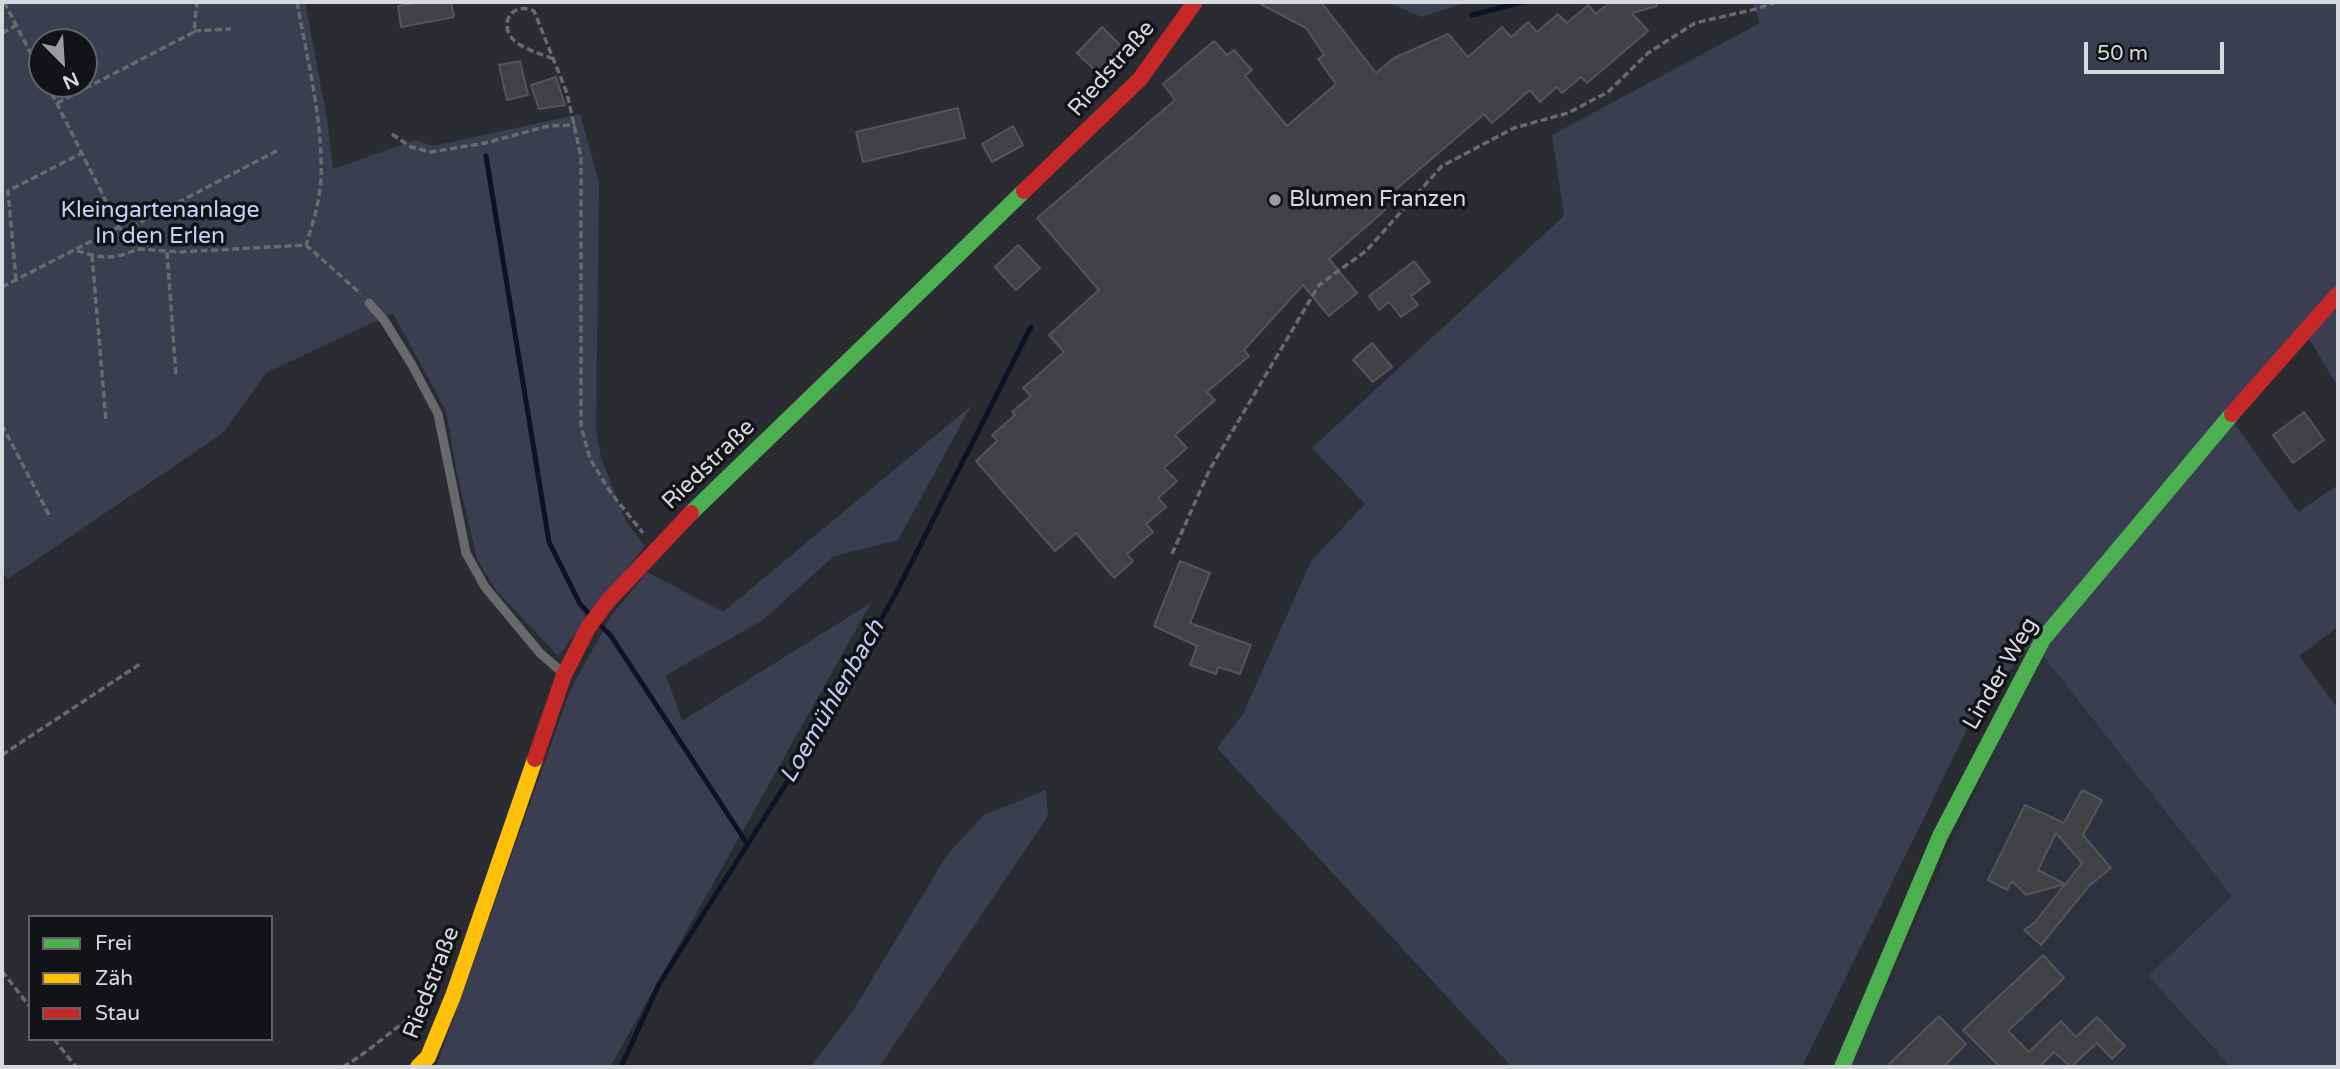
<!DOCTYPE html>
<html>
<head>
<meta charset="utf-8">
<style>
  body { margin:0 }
  #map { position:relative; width:2340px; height:1069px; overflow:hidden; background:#2b2c31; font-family:"Varela Round",sans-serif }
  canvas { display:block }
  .frame { position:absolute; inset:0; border:4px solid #d7d8dd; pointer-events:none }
  .legend { position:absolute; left:28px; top:915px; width:245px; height:126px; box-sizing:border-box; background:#121317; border:2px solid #616266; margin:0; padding:9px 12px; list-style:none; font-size:21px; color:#d7d8dd }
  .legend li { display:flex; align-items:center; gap:14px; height:35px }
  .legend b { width:35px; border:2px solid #616266 }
  .north { position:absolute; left:28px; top:28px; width:70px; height:70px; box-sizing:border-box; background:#121317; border:2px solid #616266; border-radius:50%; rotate:156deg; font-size:19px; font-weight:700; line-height:28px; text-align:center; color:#d7d8dd }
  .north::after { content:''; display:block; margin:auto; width:24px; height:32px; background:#9b9ca1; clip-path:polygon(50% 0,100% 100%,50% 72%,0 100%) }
  .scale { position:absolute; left:2084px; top:42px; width:140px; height:32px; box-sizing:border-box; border:4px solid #d7d8dd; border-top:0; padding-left:9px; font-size:21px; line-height:24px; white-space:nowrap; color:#d7d8dd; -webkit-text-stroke:5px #121317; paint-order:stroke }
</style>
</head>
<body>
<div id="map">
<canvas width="2340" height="1069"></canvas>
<div class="frame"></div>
<ul class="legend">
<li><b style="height:9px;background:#4caf50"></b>Frei</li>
<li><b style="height:9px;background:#ffc107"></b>Zäh</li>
<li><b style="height:9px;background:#c62828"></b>Stau</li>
</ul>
<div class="north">N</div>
<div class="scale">50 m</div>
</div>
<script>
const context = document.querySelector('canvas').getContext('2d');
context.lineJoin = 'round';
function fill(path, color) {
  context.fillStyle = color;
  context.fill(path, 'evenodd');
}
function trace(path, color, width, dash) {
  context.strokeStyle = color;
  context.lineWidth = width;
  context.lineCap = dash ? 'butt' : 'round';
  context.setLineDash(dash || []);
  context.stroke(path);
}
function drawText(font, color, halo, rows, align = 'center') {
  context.font = font + ' "Varela Round",sans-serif';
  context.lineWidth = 7;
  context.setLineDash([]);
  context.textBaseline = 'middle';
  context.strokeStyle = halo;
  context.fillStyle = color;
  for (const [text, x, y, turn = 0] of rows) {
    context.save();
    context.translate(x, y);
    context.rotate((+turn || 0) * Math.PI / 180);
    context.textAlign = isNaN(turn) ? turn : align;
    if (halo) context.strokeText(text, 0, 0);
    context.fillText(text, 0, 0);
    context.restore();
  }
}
const built = new Path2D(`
  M2040 652 2233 896 2148 976 2231 1067H1849Z`);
const green = new Path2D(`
  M2 2H305L327 119 333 169 415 140 433 146 580 114 599 182 596 431 601 457 626 522 645 546 558 656 495 589 477 559 456 468 446 411 393 313 266 373 223 433 8 579 2 572ZM42 42H84V84H42Z
  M1387 2H1468L1422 17Z
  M1752 2H2338V289L2229 416 2298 512 2338 485V627L2299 656 2338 709V1067H2231L2148 976 2232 896 2037 648 2218 429 1978 707 1802 1067H1512L1217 748 1243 714 1311 561 1365 504 1312 448 1564 216 1552 135 1760 23Z
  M2338 294V387L2305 332Z
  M971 406 898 540 834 556 763 620 666 675 682 721 871 603 610 1067H436L570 691 611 616 647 572 723 612Z
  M1046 790 1048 816 879 1067H810L851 1014 947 855 984 815Z`);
const stream = new Path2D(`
  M1472 15 1522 2
  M486 156 549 542 580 604 591 616
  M600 625 611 636 748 845
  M621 1067 659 984 817 735 897 591 1031 327`);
const building = new Path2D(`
  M421 2H451L454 17 401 27 398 6Z
  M1257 2H1321L1376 73 1394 58 1448 34 1468 57 1502 27 1511 37 1528 22 1537 32 1558 14 1567 23 1588 5 1596 14 1610 2H1657V6L1632 13 1648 31 1587 83 1581 77 1562 93 1557 87 1540 102 1530 90 1492 123 1484 114 1380 203 1385 210 1329 259 1357 293 1329 316 1303 285 1244 350 1249 356 1207 392 1215 400 1175 435 1187 448 1164 468 1177 481 1158 498 1166 507 1146 524 1153 532 1127 554 1133 561 1114 578 1076 533 1055 551 976 461 997 441 992 435 1015 415 1012 412 1031 396 1023 388 1064 352 1049 335 1099 290 1037 218 1175 100 1163 84 1214 41 1227 55 1234 50 1252 70 1245 76 1287 126 1336 84 1318 59 1324 55 1306 28Z
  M1102 27 1128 53 1103 78 1077 53Z
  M520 61 528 95 507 100 499 65Z
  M556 77 565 105 539 109 531 85Z
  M958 108 965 138 863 162 856 132Z
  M1013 126 1023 145 992 162 982 144Z
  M1018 245 1040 268 1016 290 995 267Z
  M1414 261 1430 282 1411 296 1418 305 1401 317 1389 302 1379 310 1369 296Z
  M1372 343 1392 367 1373 382 1353 360Z
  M2304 412 2324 440 2293 463 2273 435Z
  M1180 561 1210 573 1190 623 1251 645 1240 674 1218 667 1216 674 1190 665 1197 646 1154 626Z
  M2082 790 2102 800 2083 835 2111 868 2089 886 2041 945 2024 930 2035 922 2082 863 2056 833 2038 870 2065 884 2026 895 2012 881 2007 890 1988 880 2025 805 2064 823Z
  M2043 955 2064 978 2008 1031 2029 1052 2061 1021 2076 1037 2097 1017 2125 1046 2112 1059 2097 1043 2071 1067 2054 1052 2041 1065 2044 1067H2000L1963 1030Z
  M1939 1016 1966 1044 1943 1067H1886Z`);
const path = new Path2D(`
  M4 2 42 75
  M297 2C307 58 323 121 321 177 320 201 313 223 306 245
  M194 31 231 29
  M2 33 17 25
  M553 59C541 54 527 50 517 43 496 27 511 0 534 11L567 93 581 157V426L590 459 611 493 643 533
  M47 84 119 227 138 249 180 252 306 245 361 294
  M57 103 192 33 194 31 197 2
  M392 134 411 147 431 152 485 143 548 126 575 125
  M122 232 278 150
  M76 249 119 227
  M167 252 176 376
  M92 255 106 421
  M16 280 8 191 82 153
  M2 287 74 250C102 258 111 261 138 249
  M2 425 49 515
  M1172 554 1210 469 1319 285 1366 251 1442 166 1514 128 1568 113 1608 92 1648 53 1695 23 1756 9 1776 2
  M2 755 140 664
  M2 971 30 1007
  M54 1039 76 1067
  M343 1067C370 1051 392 1030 418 1012L424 1011`);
const lane = new Path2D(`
  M369 303 384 320 412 365 438 414 466 553 485 587 540 653 564 674`);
const fast = new Path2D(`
  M691 513 1024 191
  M1842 1067 1940 836 2043 639 2232 414`);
const slow = new Path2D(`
  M418 1067 428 1057 453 996 535 759`);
const jam = new Path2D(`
  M1024 191 1140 79 1195 2
  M2232 414 2338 294
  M535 759 564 675 588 628 607 602 691 513`);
const markers = [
  [1275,200,7,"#9b9ca1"]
];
const streetNames = [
  ["Riedstraße",1112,69,-49],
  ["Riedstraße",709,465,-44],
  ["Linder Weg",2001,674,-60],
  ["Riedstraße",432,983,-69]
];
const poiNames = [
  ["Blumen Franzen",1289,200]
];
const parkNames = [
  ["Kleingartenanlage",160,211],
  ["In den Erlen",160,237]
];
const waterNames = [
  ["Loemühlenbach",833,702,-60]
];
fill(built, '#2e313e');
fill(green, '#3a3e50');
trace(stream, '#0e1227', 5);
fill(building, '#414145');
trace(building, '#535458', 2);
trace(path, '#6a6a6c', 3.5, [7, 3.5]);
trace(lane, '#69696b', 9);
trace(fast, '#4caf50', 16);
trace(slow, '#ffc107', 16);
trace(jam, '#c62828', 16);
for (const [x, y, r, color] of markers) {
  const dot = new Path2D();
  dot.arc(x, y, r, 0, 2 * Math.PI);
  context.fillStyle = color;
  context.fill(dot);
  trace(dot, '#121317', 2.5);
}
drawText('23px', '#d7d8dd', '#121317', streetNames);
drawText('23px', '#d7d8dd', '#121317', poiNames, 'left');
drawText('23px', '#c4d0fc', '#121317', parkNames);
drawText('italic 24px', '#bfcbf6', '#121317', waterNames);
</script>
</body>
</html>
